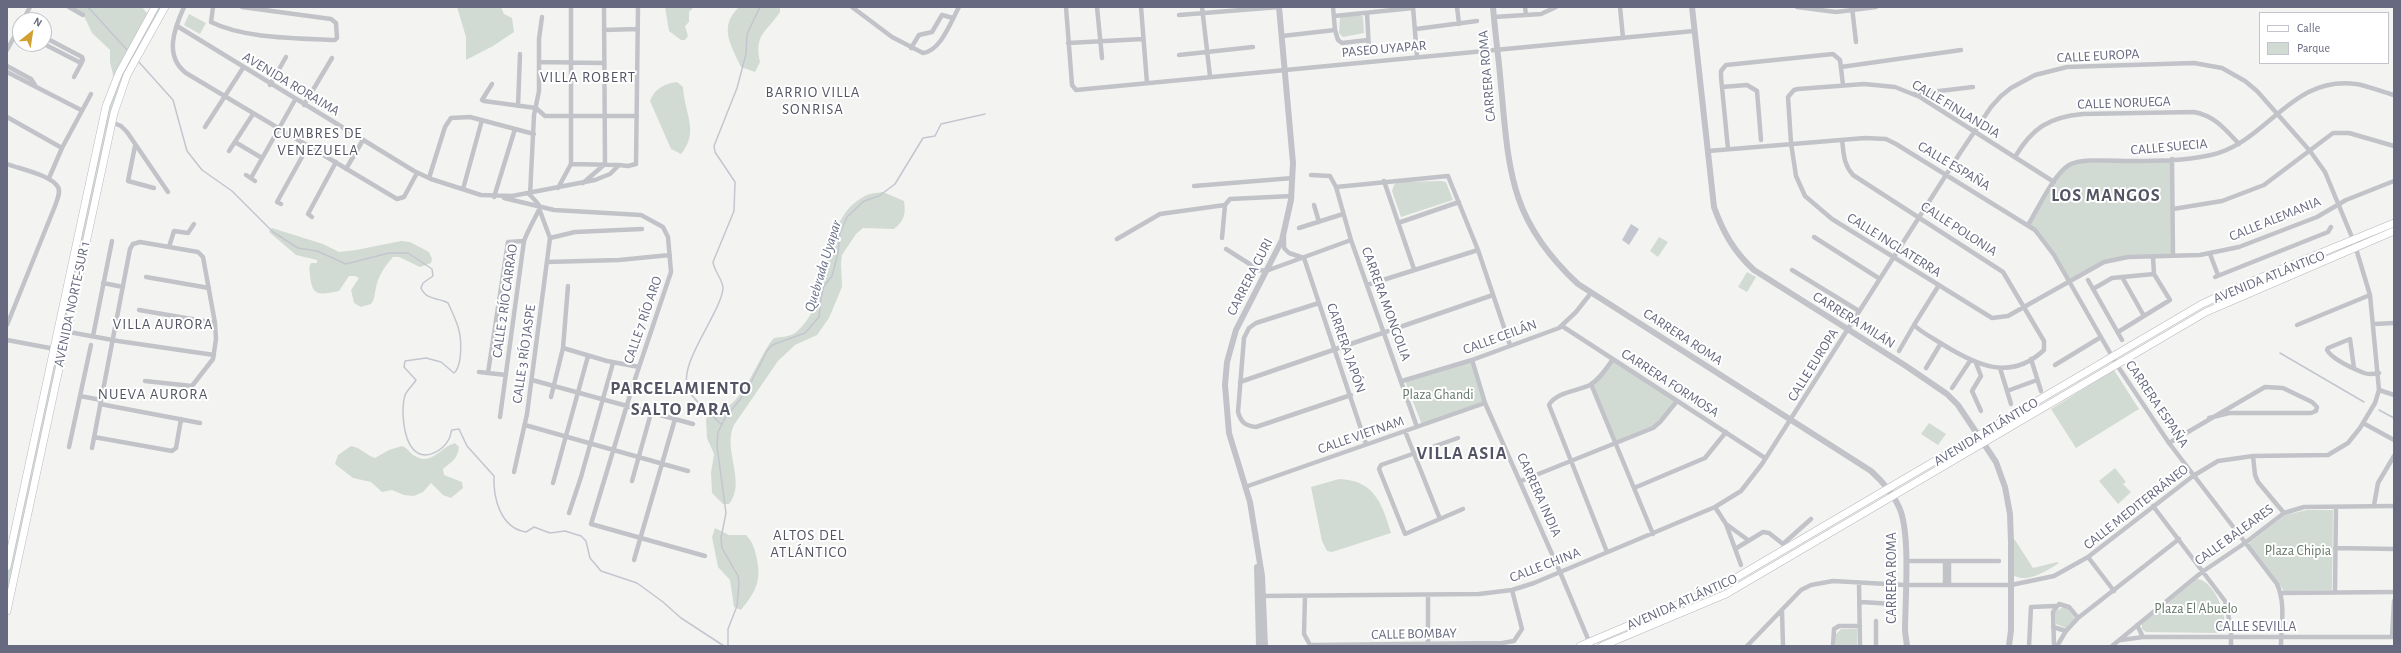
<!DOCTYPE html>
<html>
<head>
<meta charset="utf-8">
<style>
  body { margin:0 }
  #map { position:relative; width:2401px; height:653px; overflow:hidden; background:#f3f4f1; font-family:"Alegreya Sans",sans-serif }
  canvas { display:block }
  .frame { position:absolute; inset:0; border:8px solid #66697f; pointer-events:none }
  .legend { position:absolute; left:2259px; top:12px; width:130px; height:52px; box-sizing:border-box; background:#fff; border:1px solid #c2c3cc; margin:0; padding:5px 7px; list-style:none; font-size:12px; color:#66697f }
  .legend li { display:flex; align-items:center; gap:8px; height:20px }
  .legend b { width:20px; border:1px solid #c2c3cc }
  .north { position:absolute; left:12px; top:12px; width:40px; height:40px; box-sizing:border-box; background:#fff; border:1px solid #c2c3cc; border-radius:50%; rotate:30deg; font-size:11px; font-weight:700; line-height:16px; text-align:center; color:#66697f }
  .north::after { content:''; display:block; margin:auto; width:14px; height:18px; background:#d49f31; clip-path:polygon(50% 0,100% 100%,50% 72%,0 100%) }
</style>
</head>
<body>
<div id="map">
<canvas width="2401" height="653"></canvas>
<div class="frame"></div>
<ul class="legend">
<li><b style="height:5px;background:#fff"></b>Calle</li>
<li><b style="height:11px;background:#d2dbd3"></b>Parque</li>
</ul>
<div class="north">N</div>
</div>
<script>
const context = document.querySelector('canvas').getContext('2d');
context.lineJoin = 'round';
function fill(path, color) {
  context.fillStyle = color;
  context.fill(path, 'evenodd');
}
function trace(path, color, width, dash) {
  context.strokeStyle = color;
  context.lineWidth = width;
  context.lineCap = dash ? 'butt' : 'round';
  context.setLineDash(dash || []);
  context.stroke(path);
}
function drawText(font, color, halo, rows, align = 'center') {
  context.font = font + ' "Alegreya Sans",sans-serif';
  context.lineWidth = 4;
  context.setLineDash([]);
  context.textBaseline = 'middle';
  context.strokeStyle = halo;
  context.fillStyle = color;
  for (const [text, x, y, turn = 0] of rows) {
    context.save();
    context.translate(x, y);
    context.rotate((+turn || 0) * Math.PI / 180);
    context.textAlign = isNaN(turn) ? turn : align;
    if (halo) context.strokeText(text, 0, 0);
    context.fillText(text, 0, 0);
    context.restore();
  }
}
const green = new Path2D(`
  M69 7H142L149 16 155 7H165L120 91 7 611V567L114 79 110 62V50L92 33 84 16Z
  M457 7H501L504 14 512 18 514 32 493 46 466 60V37Z
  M665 7H694L689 12V22L685 26 688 36 685 40H681L669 31Z
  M739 7H780V12C766 33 754 34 760 62L755 72 741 67C731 45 718 27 739 7Z
  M189 14 206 23 200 34 184 25Z
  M1359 14 1363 17 1364 33 1343 37 1339 33 1340 16Z
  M677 82 683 87C684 112 700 132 681 154L671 149 650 101C655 88 664 84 677 82Z
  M2172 159 2173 255 2113 259 2069 282 2054 255 2028 225 2054 182 2064 169 2076 163Z
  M1441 181 1446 182 1453 200 1401 217 1392 191 1394 185 1397 182Z
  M883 192 904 201C906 215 904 221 894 229L863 228 856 234 842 255 841 264 842 287 829 318 817 335 795 345 778 361 734 425C722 450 747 482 729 504H723L712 493 711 473 714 454 707 438 706 419 712 411C741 415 758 355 774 338 780 337 789 337 795 333 836 302 816 220 865 196 870 193 877 193 883 192Z
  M272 228 323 244 339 252 356 250 401 241 410 242 429 252 432 259 431 263 420 267 399 257H393C385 266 378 276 376 288 374 295 375 299 371 304L361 307 354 303 351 290 359 278 355 276H349L339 291C319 295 312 297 310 275 310 270 308 268 311 263H317V260L296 255 269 232Z
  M1659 237 1668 242 1658 257 1650 251Z
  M1747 272 1756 277 1747 292 1738 287Z
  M1613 360 1676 401 1653 427 1616 442 1592 384Z
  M1470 361 1483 403 1422 425 1405 381Z
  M2114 370 2139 409 2076 448 2051 409Z
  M1929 423 1946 434 1938 445 1921 434Z
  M455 443 459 447C458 459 451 462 443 469L444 475 462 482 463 488 451 498 443 495 431 483 423 492 414 496 404 495 392 490 382 492 371 482 353 478 335 464 338 455 351 446C362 448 366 455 375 458L389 450 402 446C408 448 411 455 417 457 432 465 442 446 455 443Z
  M2115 468 2126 482 2123 484 2131 492 2118 504 2099 481Z
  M1339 479C1374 480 1382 503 1391 533L1332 552 1327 551 1322 541 1311 487Z
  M2307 510H2333L2332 590 2284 591 2248 544 2285 515Z
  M715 528 729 535H746C752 541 754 547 756 555 762 580 757 590 741 610L734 607 730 580 718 567 712 537Z
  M2011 539 2015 540 2033 568 2057 562 2059 563C2046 571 2027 584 2013 575Z
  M2197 579C2213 579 2230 618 2223 631L2216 633 2146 632 2142 629V624Z
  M2063 607 2068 609 2075 619 2066 628 2056 624 2055 612Z
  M1841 629H1857V646H1836L1835 635Z`);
const water = new Path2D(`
  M1631 224 1639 229 1629 245 1622 240Z`);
const stream = new Path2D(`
  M88 7 128 51
  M138 61 173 100 187 151 202 170 232 191 273 232 298 248 317 251 346 264 389 253H408L432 269 433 276 423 283 421 288C427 301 438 297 448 303 458 324 463 335 460 359 459 364 458 370 454 373L441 362 426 358 405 361 404 367 416 380C413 385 408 389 405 395 401 409 403 438 413 449 424 462 443 451 449 439 451 436 450 433 452 430L459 429 467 446 494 476C493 497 500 528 526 532L534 527 550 533 565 531 581 536 586 541 590 558 601 571 637 583 663 602 681 618 724 646
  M2280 353 2364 402
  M2379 410 2394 418
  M721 424C711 414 696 403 689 391 675 366 721 314 723 288 723 280 714 271 713 262L734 211 735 182 715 152 714 146 737 88 746 54 747 34 760 7
  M728 646V629L737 606 739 583 738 576 722 548 721 538 726 513 717 446 718 432 725 418 746 392 767 351 772 345 805 333 819 317 821 298 824 286 832 276 838 253 840 233 847 217 864 201 879 196 895 184 923 138 935 136 941 124 985 114`);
const minor = new Path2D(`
  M69 7 83 15
  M184 7C174 29 164 56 186 73L397 199 404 197 417 173
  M213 7 211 22C245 39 298 38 335 40L337 38 336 23 331 19 242 7
  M852 7 892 37 923 53C941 51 951 21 959 7
  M1066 7 1072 85 1076 90 1694 31
  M1097 7 1102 58
  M1141 7 1147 83
  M1202 7 1210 76
  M1333 7 1335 30 1338 40 1342 43 1368 40
  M1413 7 1417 57
  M1457 7 1459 24
  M1525 7 1526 15
  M1620 7 1623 38
  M1797 7 1836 12 1876 7
  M1852 7 1856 42
  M1367 13 1369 50
  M1179 15 1279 7
  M1334 16 1413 8
  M1494 17 1541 14 1556 7
  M23 20 30 7
  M177 26 414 171 431 179 481 195 512 196 595 180 610 174 619 165 628 166 636 164 638 7
  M1416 29 1477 21
  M604 30 638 29
  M1282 36 1335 30
  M44 37 82 57 83 60 79 62 44 44
  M1068 43 1143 39
  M911 48 919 35 932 32 942 15 953 18
  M7 50 20 26
  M1179 55 1253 47
  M539 62 604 63
  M7 66 31 79 35 85
  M1841 67 1961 50
  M7 72 81 110
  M74 77 82 62
  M492 84 482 100 484 101 536 108
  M270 85 286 57
  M1722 87 1747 85 1757 91 1761 140
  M1914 94 1973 87
  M304 105 332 58
  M518 106 520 54
  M536 108 545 116H637
  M7 117 62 148
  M111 122 121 126 127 132 168 192
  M205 127 243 68
  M1842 140C1844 153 1843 164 1853 175L2003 272 2044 341V350C2010 382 1976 365 1942 344 1933 338 1922 333 1914 325L1939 285
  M235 142 262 158
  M135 146 128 181 154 188
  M1728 149 1721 77V71L1726 65 1833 54 1840 60 1843 85
  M229 151 253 114
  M1708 151 1865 138 1886 139 1896 144 2035 230 2054 255 2117 365 2169 443 2277 584C2286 604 2281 625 2281 646
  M2015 157C2032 128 2049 117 2083 114L2194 112C2215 116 2225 129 2239 144
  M2172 159 2173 255
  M7 164C20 169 51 175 58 187 61 192 57 200 55 206L7 325
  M571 164 619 165
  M346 169 363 140
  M246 175 255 181
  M1311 175 1330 176 1336 187 1351 240 1417 427
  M49 178 62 148 91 94
  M251 178 295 100
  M429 178 445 127 451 118 470 117 534 134
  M1384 181 1414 269
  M2054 182 1920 97 1895 87 1864 84 1798 89 1794 90 1788 97 1791 143 1796 176 1805 196 1832 219 1992 318 2008 316 2104 262 2128 257 2200 255 2239 247 2317 217 2346 200 2394 181
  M583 183 605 164 604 7
  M1194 186 1293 178
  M1336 187 1448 176 1478 250 1510 345
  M558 188 571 164V7
  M463 189 482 120
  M530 195 534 115 539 91V39L542 17
  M494 197 515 129
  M504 198 554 210 641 215 663 227 668 237 671 272 633 385 591 524 705 556
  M281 204 277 202 308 146
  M1314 205 1319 222
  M2173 209 2222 201 2264 185 2333 133H2349L2394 146
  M540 211 550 238 575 232 642 229
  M312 217 308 214 336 162
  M1398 223 1459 202
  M2028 225C2038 209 2053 175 2069 165 2081 158 2114 161 2129 161 2156 161 2185 161 2211 155 2268 142 2291 75 2356 84 2369 86 2382 92 2394 95
  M1299 228 1343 214
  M1284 236V248L1289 253 1304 258
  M1814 237 1880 279
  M1222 238 1225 205 1230 199 1292 196
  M1117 239 1160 214 1225 205
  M169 247 174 231 188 233 194 224
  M1226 249 1259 270 1266 271 1351 240
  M2210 254 2218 275
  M1304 258 1366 444
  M547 262 619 260 670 255
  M1792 270 1859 311
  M146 277 209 288
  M2122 277 2144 316
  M2215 277 2328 232 2331 227
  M2088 280 2122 340
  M103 283 123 287
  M1367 285 1478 250
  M2093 289 2112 278 2154 274
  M1319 303 1256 323 1249 328 1244 338 1238 412C1241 422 1245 426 1256 427L1351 395
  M139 310 215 323
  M2374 324 2394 323
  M2297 325 2370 295
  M1562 326 1765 458
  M58 330 118 341 214 355
  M2118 332 2170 300 2154 274 2153 257
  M93 336 112 241
  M7 340 55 349
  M563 348 607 361 639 367
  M1899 351 1914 325
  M2031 359 2041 391
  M1472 360 1485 403 1560 572 1591 646
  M1976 363 1981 376 1972 391 1981 411
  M2055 365 2101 337
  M1926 368 1941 343
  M2000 368 2011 404
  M2354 368 2350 339 2328 348 2327 350C2332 359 2354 369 2364 373 2369 375 2374 374 2379 373
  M479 372 506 375
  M488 373 508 242 524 241
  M532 380 693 424
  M1402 381 1472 360 1559 328 1576 312 1591 293
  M1240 382 1493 295
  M1591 384 1653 534
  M1952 388 1970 361
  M2379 390 2394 395
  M2007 391 2037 380
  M80 396 101 400
  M551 397 563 348 568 286
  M100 404 200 423
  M500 417 524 241C527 232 540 209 540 207 538 203 533 198 530 195
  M2363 423 2394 440
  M525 425 688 471
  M1405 431 1440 519
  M94 437 172 451 176 448 181 419
  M1458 438 1381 465 1379 469 1405 534 1463 509
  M2169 443 2265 387 2283 388 2312 402 2317 407 2316 411 2311 413H2229L2209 418
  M69 447 91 345
  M92 448 130 249 133 244 140 242 198 252 203 257 215 323 216 339 213 359 192 386 145 381
  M2253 456 2255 475 2258 482 2284 513
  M514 472 527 414 550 238
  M632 481 651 413
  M1521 481 1653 428 1660 422 1677 401
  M553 483 588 356
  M1245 487 1485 403
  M1634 488 1705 458 1726 432
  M2374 505 2378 483 2394 456
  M2153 506 2225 601 2231 627V646
  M1715 507 1726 524 1741 565
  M569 513 581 477 613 363
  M1726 524 1748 540
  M2335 548 2394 549
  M1735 549 1763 532 1769 533 1783 544 1811 519
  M1607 552 1549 405C1556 392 1578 391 1590 385 1600 379 1607 368 1613 359
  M2088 557 2114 591
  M634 560 675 419
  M1909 561H1999
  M1945 561V585
  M1949 561V585
  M1859 584 1860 646
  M2335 592 2336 507
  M2281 593 2394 592
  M1261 596 1479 594 1512 590 1534 583 1715 507 1741 491 1762 464 1960 153 1991 107 2001 96 2011 88 2035 75 2067 67 2194 63 2222 68 2245 81 2257 91 2310 151 2325 172 2354 242 2370 295 2379 390 2375 403 2360 428 2348 443 2328 455 2253 456 2218 461 2193 476 2088 557 2054 576 2011 585H1905L1833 581 1811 585 1801 590 1747 646
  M1305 596 1304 634 1310 645 1502 643 1514 641 1522 629 1512 590
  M1861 602 1893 604
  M1782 611 1783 646
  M1876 621V646
  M2137 625 2143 637
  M2053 627 2066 631
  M2392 637 2394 601
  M2121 640 2143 637H2394
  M1428 644V595
  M1833 646 1834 629 1839 626H1860
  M2029 646 2031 607 2055 606
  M2054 646 2053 612 2059 604 2069 607 2078 618
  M2057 646 2066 631 2078 618 2179 539
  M2112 646 2202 572 2245 543 2284 513 2304 507 2394 506`);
const tertiary = new Path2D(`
  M1493 7C1495 33 1499 60 1501 86 1509 172 1510 221 1578 284L1871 471C1882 481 1893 493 1899 507 1911 532 1905 601 1905 631L1907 646
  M1692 7 1714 207C1723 232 1734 252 1754 270L1906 366 1947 394 1958 405 1996 462 2005 487 2010 514 2011 542V630L2009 646
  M1257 567 1259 646
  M1265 646 1262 576 1250 502 1229 433 1225 385 1227 362 1236 330 1282 240 1291 200 1293 163 1279 7`);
const secondary = new Path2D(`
  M7 567 106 106 119 73 155 7
  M7 611 114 113 127 75 165 7
  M1580 646 1722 586 2202 304 2245 284 2394 223
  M1602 646 1726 594 2206 312 2394 231`);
const streetNames = [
  ["PASEO UYAPAR",1384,49,-5],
  ["CALLE EUROPA",2098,56,-3],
  ["CARRERA ROMA",1487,76,-95],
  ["AVENIDA RORAIMA",291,84,31],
  ["CALLE NORUEGA",2124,103,-2],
  ["CALLE FINLANDIA",1956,109,31],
  ["CALLE SUECIA",2169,147,-5],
  ["CALLE ESPAÑA",1954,166,31],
  ["CALLE ALEMANIA",2275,219,-22],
  ["CALLE POLONIA",1959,229,33],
  ["CALLE INGLATERRA",1894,245,32],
  ["CARRERA GURI",1250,277,-63],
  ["AVENIDA ATLÁNTICO",2269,277,-22],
  ["CALLE 2 RÍO CARRAO",505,301,-82],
  ["AVENIDA NORTE-SUR 1",72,304,-78],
  ["CARRERA MONGOLIA",1386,304,70],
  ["CALLE 7 RÍO ARO",643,320,-71],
  ["CARRERA MILÁN",1854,320,32],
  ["CALLE CEILÁN",1500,337,-20],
  ["CARRERA ROMA",1683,337,33],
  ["CARRERA JAPÓN",1346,348,71],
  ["CALLE 3 RÍO JASPE",524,354,-82],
  ["CALLE EUROPA",1813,365,-58],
  ["CARRERA FORMOSA",1670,383,33],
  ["CARRERA ESPAÑA",2157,404,56],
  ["AVENIDA ATLÁNTICO",1986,432,-31],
  ["CALLE VIETNAM",1361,435,-19],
  ["CARRERA INDIA",1539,495,66],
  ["CALLE MEDITERRÁNEO",2136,507,-38],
  ["CALLE BALEARES",2234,535,-36],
  ["CALLE CHINA",1545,565,-21],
  ["CARRERA ROMA",1892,578,-90],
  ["AVENIDA ATLÁNTICO",1682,602,-24],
  ["CALLE SEVILLA",2256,627],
  ["CALLE BOMBAY",1414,634,-1]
];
const parkNames = [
  ["Plaza Ghandi",1438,395],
  ["Plaza Chipia",2298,551],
  ["Plaza El Abuelo",2196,609]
];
const neighbourhoodNames = [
  ["VILLA ROBERT",588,77],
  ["BARRIO VILLA",813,92],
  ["SONRISA",813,109],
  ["CUMBRES DE",318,133],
  ["VENEZUELA",318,150],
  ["VILLA AURORA",163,324],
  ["NUEVA AURORA",153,394],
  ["ALTOS DEL",809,535],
  ["ATLÁNTICO",809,552]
];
const waterNames = [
  ["Quebrada Uyapar",823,266,-73]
];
const districtNames = [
  ["LOS MANGOS",2106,196],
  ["PARCELAMIENTO",681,389],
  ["SALTO PARA",681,410],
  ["VILLA ASIA",1462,454]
];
fill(green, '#d2dbd3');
fill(water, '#c3c6ce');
trace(stream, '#c3c6ce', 1.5);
trace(secondary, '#b7b7be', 8);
trace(minor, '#c2c3c8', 4.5);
trace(tertiary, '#c2c3c8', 6);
trace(secondary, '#fff', 7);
drawText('14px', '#66697f', '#fff', streetNames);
drawText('14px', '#647769', '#fff', parkNames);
context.letterSpacing = '1px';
drawText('15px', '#535565', '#fff', neighbourhoodNames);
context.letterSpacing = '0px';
drawText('italic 15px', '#6b748a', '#fff', waterNames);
context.letterSpacing = '1px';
drawText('bold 18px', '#535565', '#fff', districtNames);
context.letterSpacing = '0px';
</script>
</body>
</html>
